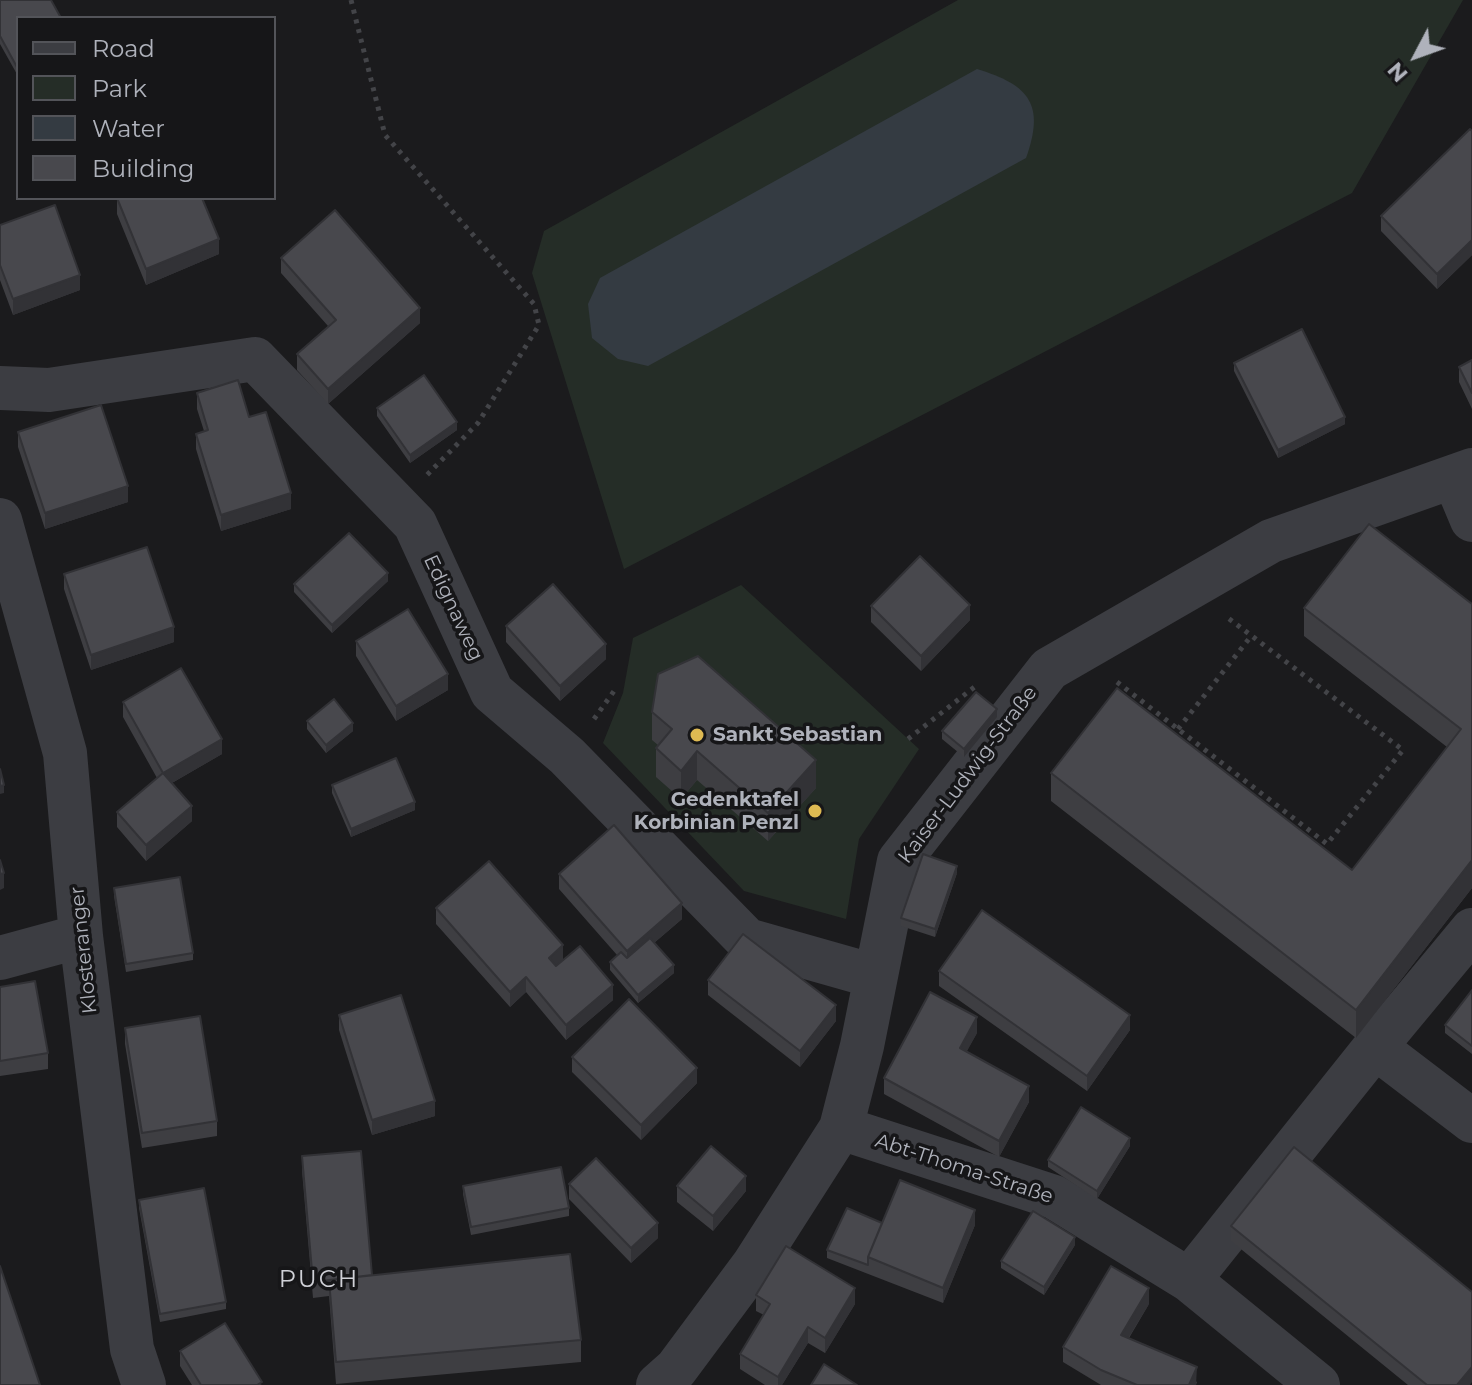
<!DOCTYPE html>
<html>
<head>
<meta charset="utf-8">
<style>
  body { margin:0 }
  #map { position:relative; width:1472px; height:1385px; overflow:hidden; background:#1b1b1d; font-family:Montserrat,sans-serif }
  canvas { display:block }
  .legend { position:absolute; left:16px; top:16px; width:260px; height:184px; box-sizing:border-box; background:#161618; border:2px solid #535459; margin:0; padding:10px 14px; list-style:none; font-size:24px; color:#afb2bb }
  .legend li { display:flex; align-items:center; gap:16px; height:40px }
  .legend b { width:40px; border:2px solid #535459 }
  .north { position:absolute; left:1376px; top:16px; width:80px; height:80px; -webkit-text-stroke:6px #161618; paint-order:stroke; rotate:229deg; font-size:22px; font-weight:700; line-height:32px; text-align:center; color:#afb2bb }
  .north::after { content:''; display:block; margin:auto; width:28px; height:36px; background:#afb2bb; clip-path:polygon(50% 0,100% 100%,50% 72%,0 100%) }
</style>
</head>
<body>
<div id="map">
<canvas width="1472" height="1385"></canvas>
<ul class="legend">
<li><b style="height:10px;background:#3c3d42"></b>Road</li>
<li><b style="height:22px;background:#252d27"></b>Park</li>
<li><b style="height:22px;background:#343b42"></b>Water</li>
<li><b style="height:22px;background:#48484d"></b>Building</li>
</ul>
<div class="north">N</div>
</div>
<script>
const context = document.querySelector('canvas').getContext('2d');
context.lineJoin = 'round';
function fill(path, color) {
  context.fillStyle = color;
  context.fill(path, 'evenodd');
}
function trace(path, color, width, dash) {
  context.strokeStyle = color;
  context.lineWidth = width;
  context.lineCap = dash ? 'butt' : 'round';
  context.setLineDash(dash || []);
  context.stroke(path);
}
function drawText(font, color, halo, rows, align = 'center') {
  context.font = font + ' Montserrat,sans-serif';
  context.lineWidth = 7;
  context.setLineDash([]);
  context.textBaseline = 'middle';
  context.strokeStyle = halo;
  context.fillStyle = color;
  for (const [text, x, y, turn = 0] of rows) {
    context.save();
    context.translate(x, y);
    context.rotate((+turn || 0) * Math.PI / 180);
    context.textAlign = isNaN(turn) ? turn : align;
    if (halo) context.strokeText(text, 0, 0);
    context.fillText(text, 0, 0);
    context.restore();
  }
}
const green = new Path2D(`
  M958 0H1463L1352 193 624 569 532 273 544 231Z
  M741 585 919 749 859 839 846 919 744 891 603 743 623 693 633 638Z`);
const water = new Path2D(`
  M977 69C1030 85 1045 105 1026 158L648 366 618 359 592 338 588 304 600 278Z`);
const path = new Path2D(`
  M351 0 385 135 534 304 539 325 478 423 426 476
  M1117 682 1327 844 1403 750 1228 618
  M594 719 614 691
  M1178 729 1252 635
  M908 739 977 685`);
const minor = new Path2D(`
  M0 388 49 390 255 359 415 524 492 692 567 756 747 940 874 976
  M1454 477 1472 520
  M0 520 65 753 81 936 132 1349 144 1385
  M0 958 81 936
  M1375 1047 1472 930
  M841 1128 1054 1197 1189 1280 1318 1385
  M1189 1280 1375 1047 1472 1121
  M658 1385 676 1369 754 1264 841 1128 862 1046 899 861 1049 669 1271 541 1472 470`);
const wall = new Path2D(`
  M0 0 18 18V76L0 44Z
  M1472 131V255L1437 289 1381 231V216Z
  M117 198 219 254 146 285 117 214Z
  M0 225 80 290 13 315 0 280Z
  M281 258 420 323 328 404 297 370V354L328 326 281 273Z
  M1472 360V409L1459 382V367Z
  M1234 363 1345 424 1278 458 1234 371Z
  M197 393 249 417 291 509 221 531 196 449V434L204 431 197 409Z
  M377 408 457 430 410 463 377 416Z
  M18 432 128 502 45 529 18 447Z
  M64 574 174 642 91 670 64 589Z
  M388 581 332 633 294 592V584Z
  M1472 604V888L1356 1038 1051 801V773L1352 870 1447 747 1304 636V608Z
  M871 606 970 620 921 671 871 622Z
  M506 626 606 659 560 701 506 642Z
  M356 641 448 690 396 721 356 656Z
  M123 702 222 754 172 783 192 821 146 861 117 827V812L157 778 123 717Z
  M652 712 816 788 768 841 697 780 681 799 656 777V748L658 745 652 740Z
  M997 717 964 757 942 739V731Z
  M307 721 353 731 326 753 307 729Z
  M332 785 415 810 351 837 332 793Z
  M957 873 935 937 901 926V918Z
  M559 874 682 919 654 943 674 973 638 1003 610 970V962L617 955 559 889Z
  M114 888 193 953V960L126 972 114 896Z
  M436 908 613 1000 566 1040 526 992 510 1007 436 924Z
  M939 971 1130 1030 1087 1091 939 986Z
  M708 980 836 1021 800 1067 708 995Z
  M0 987 48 1053V1069L0 1076Z
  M1472 990V1054L1445 1033V1025Z
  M339 1015 435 1116 372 1135 339 1030Z
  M125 1028 217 1121V1136L142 1148 125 1044Z
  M977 1033 966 1052 1029 1102 999 1157 884 1094V1078Z
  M572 1057 697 1083 641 1140 572 1072Z
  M1130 1146 1097 1199 1048 1167V1160Z
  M302 1156 372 1275 581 1340V1362L336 1384 329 1296 313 1298 302 1171Z
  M569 1184 658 1238 631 1263 569 1199Z
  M463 1186 569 1208V1216L471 1235 463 1194Z
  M677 1186 746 1191 713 1231 677 1202Z
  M139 1200 226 1302V1309L160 1322 139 1208Z
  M882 1223 975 1225 943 1303 827 1258V1250Z
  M1231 1226 1470 1385H1408L1231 1241Z
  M1075 1245 1044 1295 1001 1268V1261Z
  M756 1295 855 1304 825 1353 808 1343 782 1385H765L740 1369V1354L764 1315 756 1311Z
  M1149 1304 1129 1338 1197 1382 1196 1385H1101L1063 1362V1347Z
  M180 1351 262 1385H192L180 1366Z`);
const shadedWall = new Path2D(`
  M219 239V254L146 285V269Z
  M1472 240V255L1437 289V274Z
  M80 275V290L13 315V299Z
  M420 308V323L328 404V389Z
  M1345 417V424L1278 458V450Z
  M457 422V430L410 463V455Z
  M128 486V502L45 529V513Z
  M291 493V509L221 531V515Z
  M388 573V581L332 633V625Z
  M970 605V620L921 671V656Z
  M174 627V642L91 670V655Z
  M606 644V659L560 701V686Z
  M448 674V690L396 721V706Z
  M997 709V717L964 757V749Z
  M353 723V731L326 753V745Z
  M222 739V754L163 788V773Z
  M697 751V780L681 799V771Z
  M816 760V788L768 841V813Z
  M4 785V793L0 794V786Z
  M415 802V810L351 837V829Z
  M192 806V821L146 861V845Z
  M1472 860V888L1356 1038V1010Z
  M957 866V873L935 937V929Z
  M4 873V888L0 890V874Z
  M682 903V919L627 966V951Z
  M563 945V960L549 973V958Z
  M674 965V973L638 1003V995Z
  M526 977V992L510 1007V992Z
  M613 985V1000L566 1040V1025Z
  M836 1005V1021L800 1067V1051Z
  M1130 1015V1030L1087 1091V1076Z
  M977 1017V1033L960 1064V1048Z
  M697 1068V1083L641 1140V1125Z
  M1029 1086V1102L999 1157V1141Z
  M435 1101V1116L372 1135V1120Z
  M1130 1138V1146L1097 1199V1191Z
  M746 1176V1191L713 1231V1216Z
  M975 1210V1225L943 1303V1288Z
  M658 1223V1238L631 1263V1248Z
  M1075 1237V1245L1044 1295V1287Z
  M855 1288V1304L825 1353V1338Z
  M1149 1288V1304L1121 1350V1335Z
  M808 1327V1343L782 1385H778V1377Z
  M1197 1367 1196 1385H1189Z
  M1472 1367V1382L1470 1385H1457Z`);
const building = new Path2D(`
  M0 0H51L61 18H18V69L0 36Z
  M1470 129 1472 131V240L1437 274 1381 216Z
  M117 198H202L219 239 146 269Z
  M55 205 80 275 13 299 0 265V225Z
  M335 210 420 308 328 389 297 354 336 320 281 258Z
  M1302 329 1345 417 1278 450 1234 363Z
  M1472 360V393L1459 367Z
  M424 375 457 422 410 455 377 408Z
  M238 380 249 417 266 412 291 493 221 515 196 434 208 430 197 393Z
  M101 405 128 486 45 513 18 432Z
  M1369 524 1472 604V860L1356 1010 1051 773 1117 688 1352 870 1461 729 1304 608Z
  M349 533 388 573 332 625 294 584Z
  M147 547 174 627 91 655 64 574Z
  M920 556 970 605 921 656 871 606Z
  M553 584 606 644 560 686 506 626Z
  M408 609 448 674 396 706 356 641Z
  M698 656 816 760 768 813 697 751 681 771 656 748 672 729 652 712 658 674Z
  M181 668 222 739 163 773 123 702Z
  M976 692 997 709 964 749 942 731Z
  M334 699 353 723 326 745 307 721Z
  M396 758 415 802 351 829 332 785Z
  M0 769 4 785 0 786Z
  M163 773 192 806 146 845 117 812Z
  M614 825 682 903 627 951 559 874Z
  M923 854 957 866 935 929 901 918Z
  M0 860 4 873 0 874Z
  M489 861 563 945 549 958 556 966 580 946 613 985 566 1025 526 977 510 992 436 908Z
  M180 877 193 953 126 964 114 888Z
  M982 910 1130 1015 1087 1076 939 971Z
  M743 934 836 1005 800 1051 708 980Z
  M650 938 674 965 638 995 610 962 621 952 627 958Z
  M35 981 48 1053 0 1061V987Z
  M1472 990V1046L1445 1025Z
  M930 992 977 1017 960 1048 1029 1086 999 1141 884 1078Z
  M401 995 435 1101 372 1120 339 1015Z
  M629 999 697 1068 641 1125 572 1057Z
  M200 1016 217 1121 142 1133 125 1028Z
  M1081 1107 1130 1138 1097 1191 1048 1160Z
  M711 1146 746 1176 713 1216 677 1186Z
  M1294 1147 1472 1292V1367L1457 1385H1427L1231 1226Z
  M361 1151 372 1275 313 1282 302 1156Z
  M596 1158 658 1223 631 1248 569 1184Z
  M561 1167 569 1208 471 1227 463 1186Z
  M900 1180 975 1210 943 1288 868 1257Z
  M204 1188 226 1302 160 1314 139 1200Z
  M847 1208 882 1223 868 1257V1265L827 1250Z
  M1033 1211 1075 1237 1044 1287 1001 1261Z
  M786 1246 855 1288 825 1338 808 1327 778 1377 740 1354 770 1304 756 1295Z
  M570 1254 581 1340 336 1362 329 1280Z
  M0 1266 40 1385H0Z
  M1111 1266 1149 1288 1121 1335 1197 1367 1189 1385H1137L1101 1370 1063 1347Z
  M225 1323 262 1382 257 1385H201L180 1351Z
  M824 1364 857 1385H811Z`);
const markers = [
  [697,735,8,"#deb952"],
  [815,811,8,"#deb952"]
];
const streetNames = [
  ["Edignaweg",453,608,65],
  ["Kaiser-Ludwig-Straße",968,775,-53],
  ["Klosteranger",84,950,-96],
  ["Abt-Thoma-Straße",964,1169,18]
];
const poiNames = [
  ["Sankt Sebastian",713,735],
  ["Gedenktafel",799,800,"right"],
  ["Korbinian Penzl",799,823,"right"]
];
const quarterNames = [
  ["PUCH",319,1280]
];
fill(green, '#252d27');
fill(water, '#343b42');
trace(path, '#434448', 5, [4, 6]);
trace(minor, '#3c3d42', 44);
fill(wall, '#3e3e42');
fill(shadedWall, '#323236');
fill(building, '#48484d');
trace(building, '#323236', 2);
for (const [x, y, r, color] of markers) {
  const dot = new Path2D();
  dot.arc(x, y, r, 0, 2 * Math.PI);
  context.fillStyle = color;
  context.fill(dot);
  trace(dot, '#161618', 3);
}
drawText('20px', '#afb2bb', '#161618', streetNames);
drawText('bold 20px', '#afb2bb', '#161618', poiNames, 'left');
context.letterSpacing = '2px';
drawText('24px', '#d0d1d7', '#161618', quarterNames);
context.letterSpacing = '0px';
</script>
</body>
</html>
